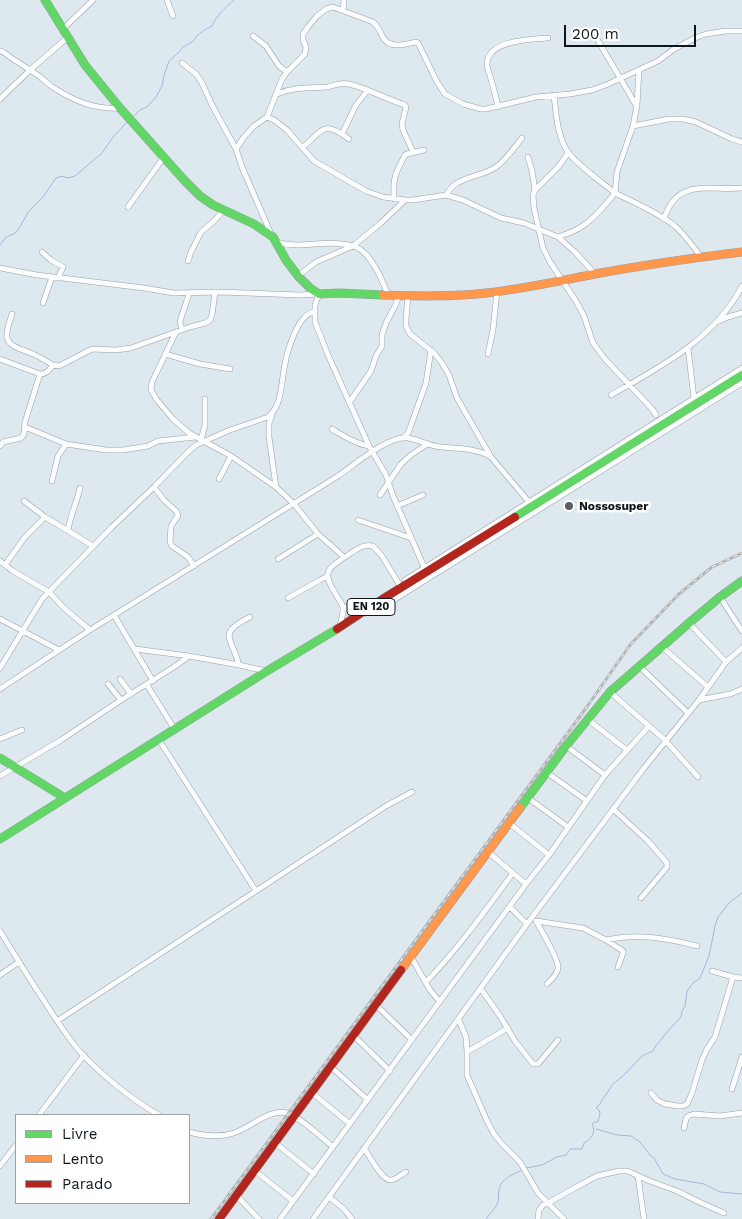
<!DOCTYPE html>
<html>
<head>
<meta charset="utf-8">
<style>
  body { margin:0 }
  #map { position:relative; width:742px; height:1219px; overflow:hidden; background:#dee9ef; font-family:"Work Sans",sans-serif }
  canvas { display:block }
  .legend { position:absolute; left:15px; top:1114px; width:175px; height:90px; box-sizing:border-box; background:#fff; border:1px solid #9fa2a4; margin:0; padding:6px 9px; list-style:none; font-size:15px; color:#10171b }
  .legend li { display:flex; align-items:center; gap:10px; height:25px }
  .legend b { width:25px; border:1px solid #9fa2a4 }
  .scale { position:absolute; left:564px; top:25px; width:132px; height:22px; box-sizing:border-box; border:2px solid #10171b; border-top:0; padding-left:6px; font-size:15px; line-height:18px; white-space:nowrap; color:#10171b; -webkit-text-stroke:4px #fff; paint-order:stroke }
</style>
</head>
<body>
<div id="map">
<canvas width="742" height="1219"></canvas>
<ul class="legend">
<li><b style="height:6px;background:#63d668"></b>Livre</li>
<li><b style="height:6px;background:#ff974d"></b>Lento</li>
<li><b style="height:6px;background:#b3261e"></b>Parado</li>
</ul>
<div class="scale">200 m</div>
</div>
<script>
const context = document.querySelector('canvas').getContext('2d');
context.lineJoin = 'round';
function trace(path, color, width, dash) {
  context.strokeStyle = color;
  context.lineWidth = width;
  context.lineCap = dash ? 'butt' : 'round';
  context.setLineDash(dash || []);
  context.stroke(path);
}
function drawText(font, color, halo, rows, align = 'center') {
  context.font = font + ' "Work Sans",sans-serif';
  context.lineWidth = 5;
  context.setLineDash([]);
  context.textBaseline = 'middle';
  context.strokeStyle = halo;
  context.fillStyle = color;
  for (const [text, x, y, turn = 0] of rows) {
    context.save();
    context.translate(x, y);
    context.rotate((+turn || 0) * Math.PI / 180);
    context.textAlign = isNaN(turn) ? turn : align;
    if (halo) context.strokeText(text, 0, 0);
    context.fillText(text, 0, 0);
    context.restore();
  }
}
const stream = new Path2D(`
  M132 118 140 110 147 107 156 97 162 86 164 76 169 61 177 54 183 47 192 42 198 35 206 29 212 26C217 15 225 8 234 0
  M0 245 6 237 14 234 18 230 29 211 43 197 56 178 62 176 68 178 75 176 102 153 113 137 127 122
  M596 1129 617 1135 631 1136 640 1142 650 1155 654 1158 663 1174 675 1179 704 1184 720 1192 742 1194
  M526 1168 542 1165 557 1157 566 1155 570 1149H582L584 1143C592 1139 596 1132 592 1124L594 1122H598L600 1113 599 1110 596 1108 599 1105 613 1084 623 1076 642 1056 653 1051 655 1047 668 1031 681 1017 682 1011 685 1006 687 991 693 983 700 978 709 956 715 926 718 917 730 902 742 893
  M486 1219C490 1213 496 1208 498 1202 499 1198 498 1194 499 1190 501 1178 512 1175 522 1170`);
const street = new Path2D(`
  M167 0 173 16
  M343 10 344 0
  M63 29 93 0
  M253 36 266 46 279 66 287 72
  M597 39 636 105
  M0 51C7 53 10 58 16 61 24 66 32 71 39 76 43 79 47 83 51 86 72 100 94 110 120 108
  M182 63 196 74 202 83 212 105 236 149 242 167 271 234
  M277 94C293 87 309 88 327 87 335 86 338 82 349 84 369 89 386 99 405 105L406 107 402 124 403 130 413 152
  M554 95C556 113 557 136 568 152 576 164 603 183 615 193
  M0 99 30 70 68 37
  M498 107C496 96 493 86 490 76 489 72 487 68 487 64 487 40 532 39 548 38
  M267 117 274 120 287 130 314 161 366 191 383 197 405 200H413L446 195 463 200 501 218 524 223 558 237 575 252 595 274
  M633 126 669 119H683L696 122 732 139 742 142
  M342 134 356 105 368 90
  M303 147C323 131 322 119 349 139
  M236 149 244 137 254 126 267 117 282 79 287 72 305 54 306 47 303 40V34L308 27 317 16 326 9 333 7 373 22C379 27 380 33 384 39 391 49 406 44 416 42L418 43 437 82 445 94 463 104 481 109H486L536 97 570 94 592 90 606 85 658 61 674 49 695 38 706 34 726 31H742
  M568 153 559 166 535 190 533 195 534 208 543 248 550 262 576 301 584 316 593 343 605 359 652 409 656 415
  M528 157 532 171 535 190
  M615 193 617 172 633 126 637 105 639 70
  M446 195C448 192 450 189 453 186 465 176 483 176 496 167 506 160 514 148 522 138
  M394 199C393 176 395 175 405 155L407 154 424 150
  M128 207 164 157
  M664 219C677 177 709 191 742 188
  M558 237C567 234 576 231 584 225 596 217 606 204 615 193 635 203 657 212 675 226 685 235 693 246 701 257
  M276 242C290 246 300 245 314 244 325 243 342 243 353 246 370 250 382 279 388 295
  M42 252 51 260 63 267 58 278
  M188 261 191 252 201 232 213 222 224 210
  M0 268 37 275 144 288 174 293 221 292 299 295 319 294 315 305V322L328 355 369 446 386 475 393 496 424 567
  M298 276 316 262 353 246 381 223 405 200
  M408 296 406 319V326L410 334 434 353 442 363 449 375 457 398 491 457 529 502
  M43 303 52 277
  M12 314C10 321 6 330 7 337 8 346 21 349 28 352 37 355 45 360 53 365
  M719 321 728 317 742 313
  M182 330 180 322 181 318 189 294
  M176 332 152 382 151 390 157 400 173 419 189 433 231 456 276 487 294 504 318 534 344 557
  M688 348 694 398
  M165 354 200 364 230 369
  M488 354 493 330 497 291
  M0 359 40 374C47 374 49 370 53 365L59 366 92 349 116 350 131 348 190 327 205 323 210 320 212 315 215 292
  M611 395C660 367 715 339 742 286
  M349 403 371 371 376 356 382 346V335L386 323 395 306 399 296
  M272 415 269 423V437L276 487
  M25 427 66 444 106 450H123L148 446 158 441 195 437
  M332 429C344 436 356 444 369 446
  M403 438 408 433 410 428 426 383 431 350
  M201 440 205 425V399
  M0 446 3 442 21 438 24 434 25 422 40 374
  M219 479 231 456
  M52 481 58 456 66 444
  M154 487 164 500 177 512 178 516 171 526 170 542 172 546 188 557 194 566
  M380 495 401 464 411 455 426 445
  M24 501 45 517
  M397 506 423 495
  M358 520 411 538
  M68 530C70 516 77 502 80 488
  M278 559 318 534
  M0 561 13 571 49 592 64 608 90 630
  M5 565 25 537 45 517 93 546
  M405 580 742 368
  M720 597 742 631
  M288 598 320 580 328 576
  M343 607 352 609H364
  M364 614 378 609 392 601 742 383
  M114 615 153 681
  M0 619 59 650
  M689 623 726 662
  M339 628C341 622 343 615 343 609 343 605 340 601 338 598 323 573 323 571 348 555 357 549 363 544 373 546L382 556 399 584
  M662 647 708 687
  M135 649 189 656
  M239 665C232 637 216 634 250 617
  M640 667 688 713
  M0 668 42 599 112 527 154 487 188 452 196 445 230 430 268 417C283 405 281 381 285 364 287 352 295 326 305 317 307 314 311 313 315 311
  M120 679 131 694
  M108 684 121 700
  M147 685 175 730
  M0 689 90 630 338 476C354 465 389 435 408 438 421 440 428 446 442 447 458 449 477 448 491 457
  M610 692 665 740 698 777
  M699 700 730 694 742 689
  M587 719 627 750
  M0 739 22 730
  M159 740 256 891
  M566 746 605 775
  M546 772 587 801
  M0 776 61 740 121 700 174 667 189 656 239 665 266 671
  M528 798 568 827
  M613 809 648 841 667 863V867L641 898
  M509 823 549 855
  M488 852 526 884
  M510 907 527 924
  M536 921 583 928 606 940 623 951V953L618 967
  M536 921C541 930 559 959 558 968 557 975 551 980 547 984
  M0 931C14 954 28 977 43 999 53 1015 64 1032 76 1047 95 1070 132 1100 159 1115
  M606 940C637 933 666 938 697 946
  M411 957 430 990 440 1002
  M712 971 733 977 742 978
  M0 975 19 962
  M426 982C458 949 485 911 513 873
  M481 989 500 1016 515 1041 533 1064H538L558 1040
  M375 1004 412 1040
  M459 1020 466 1037 467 1052V1075L487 1121 494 1134 502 1144 520 1162 538 1193 564 1219
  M57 1021 386 806 412 792
  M353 1035 390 1071
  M467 1052 508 1028
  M330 1066 368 1100
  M732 1089 742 1057
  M311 1092 350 1124
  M651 1093 657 1100 665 1104 678 1106H683L687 1104 692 1093 702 1060 707 1049 715 1037 733 977
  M39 1115 84 1055
  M684 1128 686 1119 688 1116 694 1114 720 1116 742 1113
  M189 1132C204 1136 219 1138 234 1133 250 1128 270 1108 287 1113 299 1116 322 1138 333 1147
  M274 1142 314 1174
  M364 1148C370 1156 382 1182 392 1180 396 1179 402 1174 406 1172
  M0 1166 16 1145
  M254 1170 293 1201
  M638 1176 644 1219
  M236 1195 259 1219
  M329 1197 344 1209 352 1219
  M280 1219 526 884 549 855 605 775 649 726
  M313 1219 527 924 644 768 699 700 726 662 742 648
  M538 1219 539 1210 543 1205 548 1203 571 1190 597 1176 619 1171H627L632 1173 647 1180 677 1191 697 1201 724 1213`);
const fast = new Path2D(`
  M45 0 85 65 120 108 184 180 200 196 213 205 254 224 273 237 286 260 298 276 310 288 319 294 339 293 383 295
  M515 517 742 375
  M0 758 65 798
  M520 808 566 746 610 692 689 623 720 597 742 581
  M0 839 267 671 337 629`);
const slow = new Path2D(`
  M383 295C418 296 452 297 486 293 523 289 559 281 595 274 644 265 693 258 742 252
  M401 970 520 808`);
const jam = new Path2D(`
  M337 629 381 600 515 517
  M219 1219 401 970`);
const rail = new Path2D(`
  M211 1219 586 708 630 645 679 594 712 567 742 553`);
const markers = [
  [569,506,5,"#586065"]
];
const shields = [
  [371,607,48]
];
const shieldNames = [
  ["EN 120",371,607]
];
const poiNames = [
  ["Nossosuper",579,506]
];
trace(stream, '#aeb0e0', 1);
trace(street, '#979fa4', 6);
trace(fast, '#979fa4', 9);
trace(slow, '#979fa4', 9);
trace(jam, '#979fa4', 9);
trace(street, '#fafcfd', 5);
trace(fast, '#63d668', 8);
trace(slow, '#ff974d', 8);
trace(jam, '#b3261e', 8);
trace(rail, '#b3b5b6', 3);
trace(rail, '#fff', 1, [4]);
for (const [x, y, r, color] of markers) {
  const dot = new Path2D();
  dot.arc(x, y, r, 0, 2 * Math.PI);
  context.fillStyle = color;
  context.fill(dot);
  trace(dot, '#fff', 2);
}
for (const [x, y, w] of shields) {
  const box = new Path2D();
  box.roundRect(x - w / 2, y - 8.5, w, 17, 4);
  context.fillStyle = '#fff';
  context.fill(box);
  trace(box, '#10171b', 1);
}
drawText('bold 11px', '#10171b', null, shieldNames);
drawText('bold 12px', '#10171b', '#fff', poiNames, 'left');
</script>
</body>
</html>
